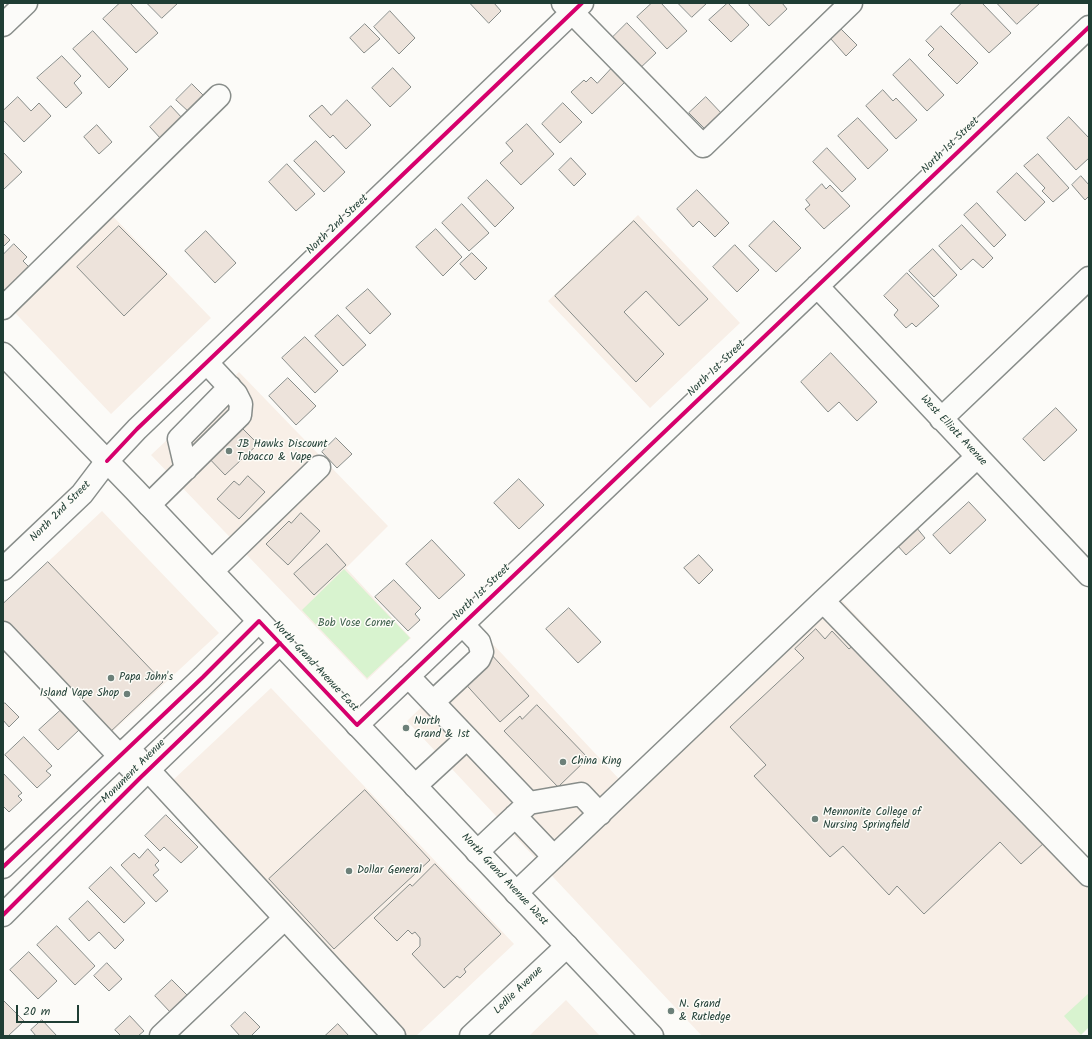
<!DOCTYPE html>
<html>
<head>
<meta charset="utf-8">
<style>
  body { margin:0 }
  #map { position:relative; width:1092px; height:1039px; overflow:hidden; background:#fcfbf8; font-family:Kalam,sans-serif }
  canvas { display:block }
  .frame { position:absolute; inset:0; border:4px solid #1f3d34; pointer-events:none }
  .scale { position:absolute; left:16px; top:1005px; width:63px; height:18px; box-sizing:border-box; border:2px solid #1f3d34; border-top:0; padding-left:5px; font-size:12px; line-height:14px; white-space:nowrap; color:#1f3d34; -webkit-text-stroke:3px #fdfcf7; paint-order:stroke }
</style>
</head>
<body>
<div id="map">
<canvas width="1092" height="1039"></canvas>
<div class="frame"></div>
<div class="scale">20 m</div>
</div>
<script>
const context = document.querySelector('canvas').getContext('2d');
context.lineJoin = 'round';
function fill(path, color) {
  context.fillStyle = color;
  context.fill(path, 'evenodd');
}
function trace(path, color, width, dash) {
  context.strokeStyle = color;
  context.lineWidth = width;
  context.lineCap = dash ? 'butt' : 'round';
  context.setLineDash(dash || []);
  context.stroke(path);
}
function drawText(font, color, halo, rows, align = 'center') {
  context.font = font + ' Kalam,sans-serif';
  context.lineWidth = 3;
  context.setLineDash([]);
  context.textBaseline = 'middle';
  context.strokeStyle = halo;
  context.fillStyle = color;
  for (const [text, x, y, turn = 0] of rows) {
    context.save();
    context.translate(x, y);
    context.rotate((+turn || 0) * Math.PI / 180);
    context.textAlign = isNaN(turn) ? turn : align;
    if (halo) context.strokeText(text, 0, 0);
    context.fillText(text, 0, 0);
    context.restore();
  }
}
const built = new Path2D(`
  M102 205 211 318 111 414 3 300Z
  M638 215 740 323 650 408 548 301Z
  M239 372 388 526 346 568 411 638 367 680 151 455Z
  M102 511 219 633 99 744 3 642V604Z
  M829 587 1089 860V1027L1079 1036H702L407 721 490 641 620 780Z
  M271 688 514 944 416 1036H382L156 796Z
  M566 1000 600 1036H529Z`);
const green = new Path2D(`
  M344 569 410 638 367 678 302 610Z
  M1089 993V1027L1081 1035 1064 1016Z`);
const building = new Path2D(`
  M120 3H130L158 33 136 53 103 19Z
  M147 3H178L162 18Z
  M470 3H494L501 11 489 23Z
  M652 3H661L687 31 667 49 637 17Z
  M678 3H707L692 17Z
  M728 3 749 25 731 42 709 20Z
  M751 3H782L787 9 769 26 749 5Z
  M962 3H982L1011 33 989 53 951 14Z
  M997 3H1040L1017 24Z
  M390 11 415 38 399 54 374 27Z
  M627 23 656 53 636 72 608 42Z
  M365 24 380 39 364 53 350 38Z
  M941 26 978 63 957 84 928 55 934 49 926 41Z
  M841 29 857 45 846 56 831 39Z
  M93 31 128 69 109 88 73 49Z
  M62 56 81 76 74 83 82 93 66 108 37 78Z
  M910 59 944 95 927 111 893 75Z
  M393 68 411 87 390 107 372 88Z
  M612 68 625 82 592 114 571 92 584 80 586 82 591 77 597 83Z
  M192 84 205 97 190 113 176 100Z
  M883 90 893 101 896 98 917 120 896 139 866 106Z
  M18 97 31 111 39 103 51 116 24 142 3 120V111Z
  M706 97 723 115 707 131 689 113Z
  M347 100 371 125 346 149 333 135 330 138 309 116 322 105 331 115Z
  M563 103 582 122 560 143 542 124Z
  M171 106 183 119 161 139 150 127Z
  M1069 117 1089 138V158L1076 170 1047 138Z
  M858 118 888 150 868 169 838 136Z
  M527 124 554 154 521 185 500 163 513 151 506 143Z
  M97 125 112 142 99 154 84 137Z
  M316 141 345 172 324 192 294 161Z
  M827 148 856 179 842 192 813 162Z
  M3 152 22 172 3 190Z
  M1038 154 1069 188 1053 202 1042 191 1045 188 1024 166Z
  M571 158 586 174 574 186 559 170Z
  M287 164 315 194 296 211 269 182Z
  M1017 173 1045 202 1025 221 997 192Z
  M1081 176 1089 185V196L1085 200 1072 185Z
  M487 180 514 208 495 227 468 198Z
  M822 184 826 189 830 185 850 206 824 229 805 209 810 205 806 200Z
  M697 190 729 223 715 237 699 221 693 227 677 209Z
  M977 203 1006 235 994 247 964 215Z
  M462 204 489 233 469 251 442 223Z
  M634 221 708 299 679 326 646 291 624 312 664 354 636 382 555 296Z
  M774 221 801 248 776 272 749 246Z
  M962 225 993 258 983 268 973 259 961 270 939 246Z
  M119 226 167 274 124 316 77 267Z
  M436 229 462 257 443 276 416 247Z
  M206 231 236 263 215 283 185 251Z
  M3 233 10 240 3 247Z
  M14 244 27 257 23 261 31 269 7 292 3 288V255Z
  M735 245 759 270 737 292 713 267Z
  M933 249 957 275 934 297 909 271Z
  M472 253 487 268 475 280 460 264Z
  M907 273 939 306 916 327 912 323 906 328 894 315 898 310 884 296Z
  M368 289 391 314 370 334 346 308Z
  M338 315 366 345 343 366 315 336Z
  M305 337 338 371 315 393 282 358Z
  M831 353 877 402 857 421 839 402 828 412 801 382Z
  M288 378 316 406 296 425 269 396Z
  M1056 408 1077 430 1044 461 1023 439Z
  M236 422 258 444 225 475 204 453Z
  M336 438 352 454 337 468 322 452Z
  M248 476 265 492 239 519 217 499 234 481 239 485Z
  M519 479 544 505 519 529 494 503Z
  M969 502 986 520 950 554 933 535Z
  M301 513 320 531 288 565 266 544 289 521 291 523Z
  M916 527 925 538 906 555 897 545Z
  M432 540 465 575 439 599 406 564Z
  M327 544 346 565 314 595 294 574Z
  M699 555 713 570 699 584 684 568Z
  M48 562 163 682 108 734 3 625V604Z
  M394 580 421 608 415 614 420 620 408 631 375 597Z
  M569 608 601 642 578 663 546 629Z
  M816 629 825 639 832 631 849 649 857 642 1045 842 1021 864 1000 842 924 914 897 886 889 895 843 846 830 857 754 776 766 765 730 727 804 658 795 649Z
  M490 653 529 696 500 722 461 679Z
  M5 703 19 717 9 727 3 720V705Z
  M537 705 588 758 558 787 504 731 520 716 522 719Z
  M61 710 80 729 58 750 39 730Z
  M24 737 52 766 46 771 51 775 37 788 5 755Z
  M3 773 22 793 18 796 22 800 9 812 3 806Z
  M365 790 430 860 334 949 269 879Z
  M166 815 198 847 181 863 164 847 160 851 145 836Z
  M148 849 159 861 155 865 159 870 153 875 168 891 156 902 121 865 134 853 139 858Z
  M435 864 501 934 464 969 466 972 460 978 457 976 444 988 412 954 420 946V938L415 932 412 934 408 930 397 941 374 918 410 884 412 886Z
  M111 867 145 903 124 923 89 888Z
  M88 901 124 940 115 949 99 932 89 941 69 919Z
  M57 926 95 966 75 985 37 945Z
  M29 952 57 981 38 999 10 970Z
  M107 963 122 979 109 991 94 976Z
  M172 980 189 997 171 1013 155 996Z
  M3 1000 24 1021 8 1036H3Z
  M245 1012 260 1027 251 1036H240L231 1026Z
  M130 1016 144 1031 138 1036H121L115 1030Z
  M42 1020 57 1036H36L31 1030Z
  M338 1024 349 1036H325Z`);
const minor = new Path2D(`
  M563 3 703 146 851 3
  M3 25 26 3
  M817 286 1089 575
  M3 308 219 96
  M941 419 1089 278
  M186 469 179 439 230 387
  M149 505 240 415 241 404 236 394 207 363
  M3 569 82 494 107 461
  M212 571 319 467
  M823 601 1089 875
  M3 633 130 767
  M408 676 529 803 581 794 600 814
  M433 702 479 659 482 652 479 642 462 624
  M357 725 1089 27
  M128 748 394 1036
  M415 786 467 738
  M515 816 554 857
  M477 852 529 803
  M3 867 203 677 259 621
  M516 893 823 601 977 457
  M3 915 140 778 280 643
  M161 1036 285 918
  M471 1036 567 946`);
const major = new Path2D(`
  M3 354 134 489 652 1036
  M107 461 137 429 582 3`);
const cycleway = new Path2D(`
  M107 461 137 429 582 3
  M3 867 203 677 259 621 357 725 1089 27
  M3 915 140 778 280 643`);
const markers = [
  [229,451,4,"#6c8079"],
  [111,678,4,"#6c8079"],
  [127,694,4,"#6c8079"],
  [406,728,4,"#6c8079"],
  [563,762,4,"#6c8079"],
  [815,819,4,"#6c8079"],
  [349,871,4,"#6c8079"],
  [671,1011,4,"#6c8079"]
];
const streetNames = [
  ["North 1st Street",951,146,-44],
  ["North 2nd Street",338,225,-44],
  ["North 1st Street",717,369,-44],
  ["West Elliott Avenue",953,431,47],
  ["North 2nd Street",61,512,-45],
  ["North 1st Street",482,593,-44],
  ["North Grand Avenue East",315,667,47],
  ["Monument Avenue",134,772,-45],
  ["North Grand Avenue West",504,880,47],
  ["Ledlie Avenue",519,991,-44]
];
const poiNames = [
  ["JB Hawks Discount",237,445],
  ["Tobacco & Vape",237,458],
  ["Papa John's",119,678],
  ["Island Vape Shop",119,694,"right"],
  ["North",414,722],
  ["Grand & 1st",414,735],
  ["China King",571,762],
  ["Mennonite College of",823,813],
  ["Nursing Springfield",823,826],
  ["Dollar General",357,871],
  ["N. Grand",679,1005],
  ["& Rutledge",679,1018]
];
const parkNames = [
  ["Bob Vose Corner",356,624]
];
fill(built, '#f8efe7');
fill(green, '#d8f3cf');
fill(building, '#ede3db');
trace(building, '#888d8a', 1);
trace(minor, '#888d8a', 25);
trace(major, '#888d8a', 25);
trace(minor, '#fbfbf9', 22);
trace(major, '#fbfbf9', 22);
trace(cycleway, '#d6006c', 4);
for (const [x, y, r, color] of markers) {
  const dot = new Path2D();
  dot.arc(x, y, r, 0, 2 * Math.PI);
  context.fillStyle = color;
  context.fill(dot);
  trace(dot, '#fdfcf7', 1.5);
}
drawText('11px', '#1f3d34', '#fdfcf7', streetNames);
drawText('11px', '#1f3d34', '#fdfcf7', poiNames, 'left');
drawText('11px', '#3e604c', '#fdfcf7', parkNames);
</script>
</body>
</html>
